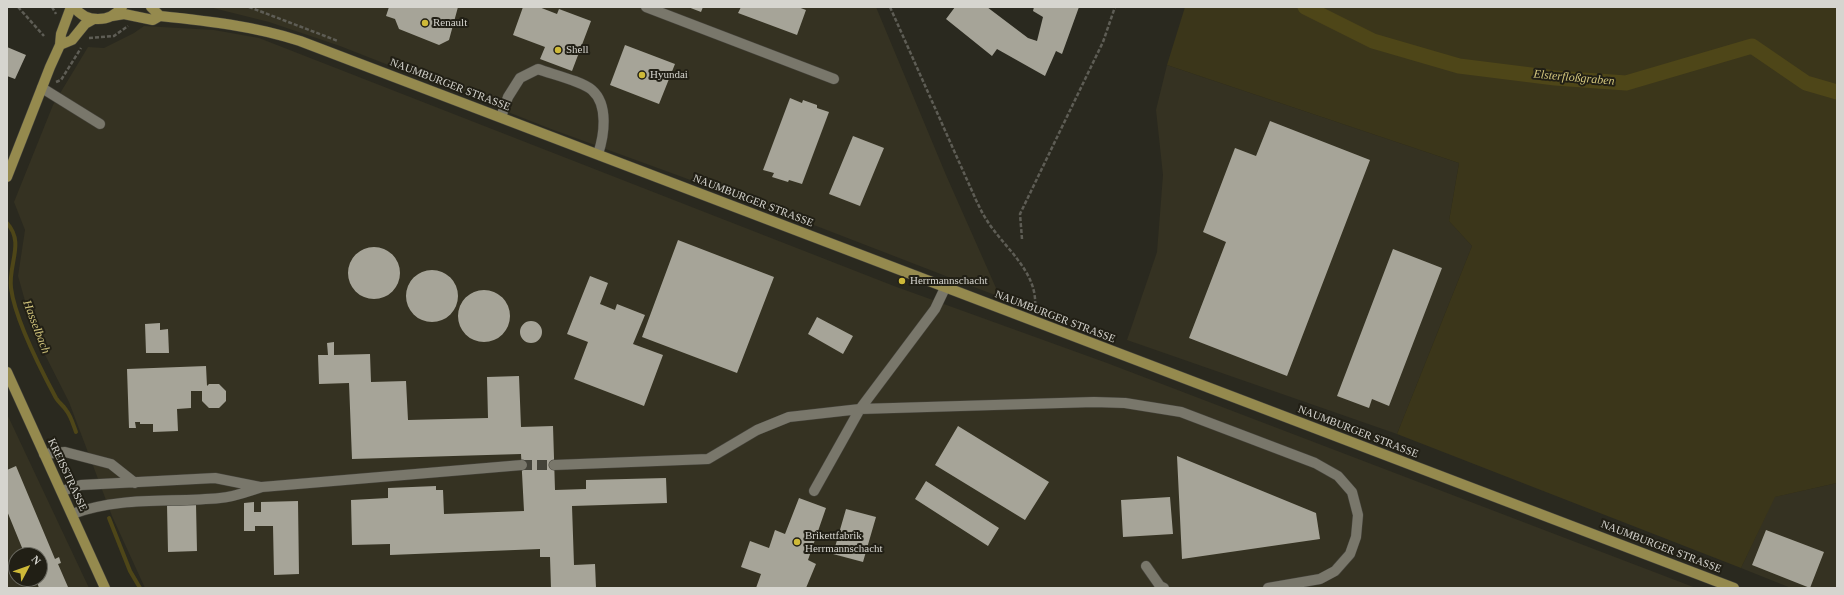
<!DOCTYPE html>
<html>
<head>
<meta charset="utf-8">
<style>
  body { margin:0 }
  #map { position:relative; width:1844px; height:595px; overflow:hidden; background:#2a291f; font-family:"Times New Roman",serif }
  canvas { display:block }
  .frame { position:absolute; inset:0; border:8px solid #d6d5cf; pointer-events:none }
  .north { position:absolute; left:8px; top:547px; width:40px; height:40px; box-sizing:border-box; background:#211f15; border:1px solid #69685f; border-radius:50%; rotate:49deg; font-size:11px; font-weight:700; line-height:16px; text-align:center; color:#d6d5cf }
  .north::after { content:''; display:block; margin:auto; width:14px; height:18px; background:#ceb938; clip-path:polygon(50% 0,100% 100%,50% 72%,0 100%) }
</style>
</head>
<body>
<div id="map">
<canvas width="1844" height="595"></canvas>
<div class="frame"></div>
<div class="north">N</div>
</div>
<script>
const context = document.querySelector('canvas').getContext('2d');
context.lineJoin = 'round';
function fill(path, color) {
  context.fillStyle = color;
  context.fill(path, 'evenodd');
}
function trace(path, color, width, dash) {
  context.strokeStyle = color;
  context.lineWidth = width;
  context.lineCap = dash ? 'butt' : 'round';
  context.setLineDash(dash || []);
  context.stroke(path);
}
function drawText(font, color, halo, rows, align = 'center') {
  context.font = font + ' "Times New Roman",serif';
  context.lineWidth = 4;
  context.setLineDash([]);
  context.textBaseline = 'middle';
  context.strokeStyle = halo;
  context.fillStyle = color;
  for (const [text, x, y, turn = 0] of rows) {
    context.save();
    context.translate(x, y);
    context.rotate((+turn || 0) * Math.PI / 180);
    context.textAlign = isNaN(turn) ? turn : align;
    if (halo) context.strokeText(text, 0, 0);
    context.fillText(text, 0, 0);
    context.restore();
  }
}
const built = new Path2D(`
  M209 7H876L946 175 1000 297 819 227 551 129 340 46 269 22Z
  M144 26 214 30 259 38 894 286 1107 363 1696 588H145L112 516 69 402 34 333 18 276 25 230 14 202 53 105 88 47 104 48 134 33Z
  M1167 65 1459 163 1449 221 1472 246 1397 434 1127 340 1157 252 1163 175 1156 110Z
  M7 414 89 588H7ZM16 555H40V579H16Z
  M1837 483V588H1791L1741 568 1774 497Z`);
const green = new Path2D(`
  M1185 7H1837V483L1775 497 1741 568 1397 434 1472 246 1449 221 1459 163 1167 65Z`);
const stream = new Path2D(`
  M7 223C25 243 8 264 11 288 15 319 41 370 56 398 59 403 63 405 66 410 71 416 73 424 76 432
  M109 518 130 571 140 588`);
const canal = new Path2D(`
  M1305 7 1373 41 1459 66 1555 78 1626 83 1752 46 1806 83 1837 92`);
const building = new Path2D(`
  M389 7H458L449 40 439 45 399 29 395 19 386 16Z
  M523 7H539L557 14 559 9 591 21 572 71 540 59 545 47 513 35Z
  M688 7H703L701 12Z
  M741 7H798L806 10 797 35 738 13Z
  M955 7H987L1028 38 1037 41 1043 17 1033 11 1034 7H1079L1062 54 1056 51 1045 76 997 49 992 56 946 19Z
  M625 45 675 64 659 104 610 85Z
  M7 47 26 55 15 79 7 76Z
  M790 98 802 103 803 100 817 105V108L829 112 802 184 789 180 788 182 772 177 774 173 763 170Z
  M1270 121 1370 160 1287 376 1189 338 1226 242 1203 232 1235 148 1256 156Z
  M853 136 884 148 860 206 829 194Z
  M678 240 774 277 737 373 642 337Z
  M348 273a26 26 0 1 1 52 0a26 26 0 1 1-52 0Z
  M1393 249 1442 268 1389 406 1372 399 1369 408 1337 396Z
  M406 296a26 26 0 1 1 52 0a26 26 0 1 1-52 0Z
  M590 276 608 283 600 304 615 310 617 304 645 315 633 344 663 355 644 406 574 379 588 342 567 334Z
  M458 316a26 26 0 1 1 52 0a26 26 0 1 1-52 0Z
  M817 317 853 336 843 354 808 334Z
  M520 332a11 11 0 1 1 22 0a11 11 0 1 1-22 0Z
  M160 323V330L168 329 169 353H146L145 324Z
  M334 342V355L370 354 371 382 406 381 408 420 488 418 487 377 519 376 521 427 553 426 555 490 586 489V480L666 478 667 503 572 506 574 565 595 564 596 588H551L550 557H540V549L390 555V544L352 545 351 500 388 498V488L436 486V490H443L444 514 524 511 521 454 352 459 349 383 319 384 318 355H328L327 343Z
  M206 366 207 386 209 384H219L226 391V401L219 408H209L202 401V391H191V408L177 409 178 431 153 432V424H140V422H135L136 428H129L127 369Z
  M958 426 1049 482 1025 520 935 465Z
  M1177 456 1316 513 1320 539 1182 559Z
  M16 466 55 559 59 557 61 563 58 564 68 587 66 588H39L36 579H40V555H25L7 511V470Z
  M926 481 999 528 988 546 915 499Z
  M1170 497 1173 534 1123 537 1121 500Z
  M799 498 826 508 808 560 816 564 806 588H756L761 574 741 567 750 541 769 548 775 530 785 534Z
  M298 501 299 574 274 575 273 526H255V531H244V503L254 502V512H261V502Z
  M196 504 197 551 168 552 167 505Z
  M846 509 876 517 863 562 833 554Z
  M1766 530 1824 552 1810 588 1752 565Z`);
const minorTunnel = new Path2D(`
  M522 465H554`);
const path = new Path2D(`
  M18 7 44 36
  M52 7 56 14
  M249 7 338 41
  M890 7 976 200C979 206 982 213 986 219 1003 247 1038 271 1035 307
  M89 38 114 36 128 26
  M56 82 61 80 81 48
  M1022 239 1020 214 1103 42 1115 7`);
const minor = new Path2D(`
  M646 7 834 79
  M42 88 100 124
  M501 117 508 97 520 78 538 69C551 74 582 81 592 90 609 105 604 136 598 154
  M44 454 65 452 111 464 135 483
  M554 465 708 459 757 430 789 417 860 409 1094 402 1125 403 1181 412 1315 463 1338 476 1352 492 1358 515 1356 537 1350 554 1335 571 1320 579 1268 588
  M62 491 81 485 215 478 260 487
  M814 491 860 409 935 309 945 288
  M72 514C122 496 169 503 220 498 234 497 249 491 262 487L522 465
  M1146 566 1160 586 1164 588`);
const major = new Path2D(`
  M74 7C86 23 110 23 122 7
  M151 7 160 16
  M112 16 124 14 153 20 160 16C208 21 254 26 300 41L1734 588
  M60 45 72 40 85 24 94 19
  M7 177 50 67 60 45 61 34 71 7
  M7 372 105 588`);
const markers = [
  [425,23,4,"#ceb938"],
  [558,50,4,"#ceb938"],
  [642,75,4,"#ceb938"],
  [902,281,4,"#ceb938"],
  [797,542,4,"#ceb938"]
];
const poiNames = [
  ["Renault",433,23],
  ["Shell",566,50],
  ["Hyundai",650,75],
  ["Herrmannschacht",910,281],
  ["Brikettfabrik",805,536],
  ["Herrmannschacht",805,549]
];
const streetNames = [
  ["NAUMBURGER STRASSE",450,85,21],
  ["NAUMBURGER STRASSE",753,201,21],
  ["NAUMBURGER STRASSE",1055,317,21],
  ["NAUMBURGER STRASSE",1358,432,21],
  ["KREISSTRASSE",67,475,65],
  ["NAUMBURGER STRASSE",1661,547,21]
];
const waterNames = [
  ["Elsterfloßgraben",1574,78,5],
  ["Hasselbach",36,327,69]
];
fill(built, '#353222');
fill(green, '#3b361a');
trace(stream, '#4e4618', 4);
trace(canal, '#4e4618', 15);
fill(building, '#a6a498');
trace(minorTunnel, '#444339', 10, [10, 5]);
trace(minor, '#46443c', 11);
trace(major, '#46443c', 11);
trace(path, '#5e5d55', 2.5, [4, 2]);
trace(minor, '#79776b', 10);
trace(major, '#958a4e', 10);
for (const [x, y, r, color] of markers) {
  const dot = new Path2D();
  dot.arc(x, y, r, 0, 2 * Math.PI);
  context.fillStyle = color;
  context.fill(dot);
  trace(dot, '#211f15', 1.5);
}
drawText('11px', '#d6d5cf', '#211f15', poiNames, 'left');
drawText('11px', '#d6d5cf', '#211f15', streetNames);
drawText('italic 12px', '#d1c47b', '#211f15', waterNames);
</script>
</body>
</html>
